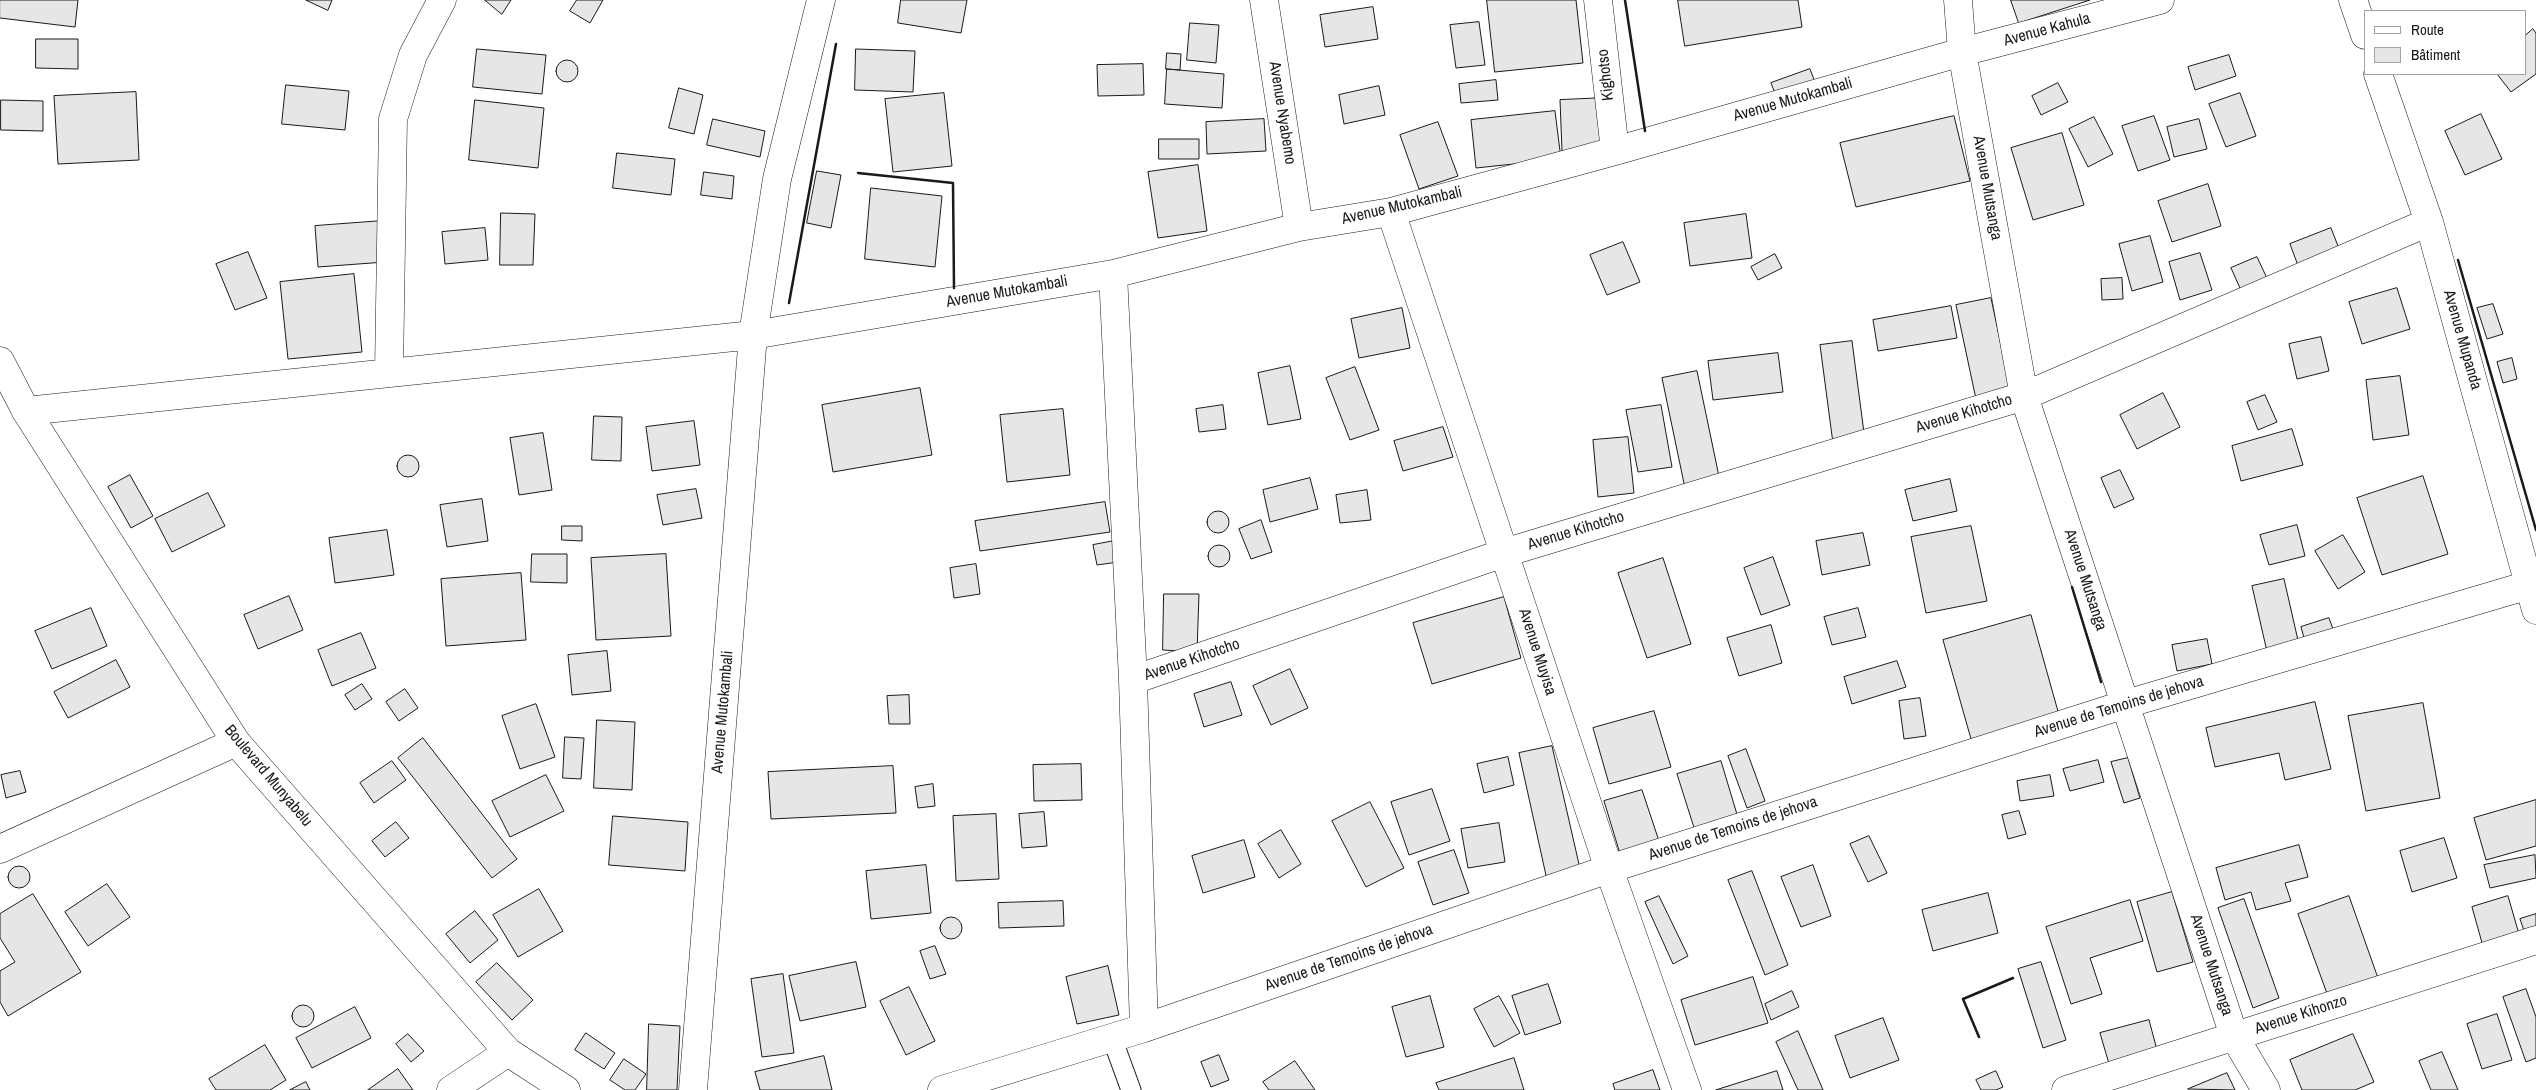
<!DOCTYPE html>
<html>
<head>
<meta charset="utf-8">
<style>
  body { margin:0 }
  #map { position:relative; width:2536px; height:1090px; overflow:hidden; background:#fff; font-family:"Archivo Narrow",sans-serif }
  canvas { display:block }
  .legend { position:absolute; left:2364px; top:10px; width:162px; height:65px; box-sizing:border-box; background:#fff; border:1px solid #a3a3a3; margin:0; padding:6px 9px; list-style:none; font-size:15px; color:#1a1a1a }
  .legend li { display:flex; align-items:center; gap:10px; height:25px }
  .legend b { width:25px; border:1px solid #a3a3a3 }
</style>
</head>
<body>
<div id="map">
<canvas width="2536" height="1090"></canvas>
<ul class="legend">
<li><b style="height:6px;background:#fff"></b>Route</li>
<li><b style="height:14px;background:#e6e6e6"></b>Bâtiment</li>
</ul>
</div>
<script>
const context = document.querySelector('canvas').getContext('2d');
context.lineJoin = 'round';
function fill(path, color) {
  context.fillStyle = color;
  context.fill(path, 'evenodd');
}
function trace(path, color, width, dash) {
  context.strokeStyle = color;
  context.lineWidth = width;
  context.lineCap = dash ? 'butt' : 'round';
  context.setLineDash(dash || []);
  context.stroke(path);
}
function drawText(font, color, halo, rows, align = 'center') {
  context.font = font + ' "Archivo Narrow",sans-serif';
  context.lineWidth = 4;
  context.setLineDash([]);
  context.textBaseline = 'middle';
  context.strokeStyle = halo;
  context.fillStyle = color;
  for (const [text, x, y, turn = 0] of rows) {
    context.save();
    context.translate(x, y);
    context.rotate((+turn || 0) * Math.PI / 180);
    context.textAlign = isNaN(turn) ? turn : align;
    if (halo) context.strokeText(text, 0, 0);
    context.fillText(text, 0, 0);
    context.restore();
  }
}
const building = new Path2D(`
  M0 0H78L75 27 0 18Z
  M306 0H332L328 10Z
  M485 0H511L502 14Z
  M577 0H603L590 23 570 11Z
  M901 0H967L961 33 898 23Z
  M1487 0H1576L1583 63 1495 72Z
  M1678 0H1798L1802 27 1685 46Z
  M2011 0H2090L2019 23Z
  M1373 7 1378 39 1325 47 1320 15Z
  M1479 22 1485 65 1456 68 1450 25Z
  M1190 23 1219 25 1216 63 1187 60Z
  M2533 29 2536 33V74L2511 92 2497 74H2525V36Z
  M36 39H78V69L36 68Z
  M477 49 546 55 542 94 473 87Z
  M856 49 915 51 913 92 855 90Z
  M1167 53 1181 54 1180 70 1166 69Z
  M2229 55 2236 76 2195 90 2188 67Z
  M556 71a11 11 0 1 1 22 0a11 11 0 1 1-22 0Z
  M1143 64 1144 95 1098 96 1097 65Z
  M1167 69 1224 74 1222 108 1165 104Z
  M1810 69 1818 90 1779 104 1771 83Z
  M1496 80 1498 100 1461 103 1459 84Z
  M2058 83 2068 102 2041 115 2032 96Z
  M286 85 349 91 345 130 282 124Z
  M1379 86 1385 115 1344 124 1339 95Z
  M679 88 703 95 694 134 669 128Z
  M136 92 139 160 58 164 54 96Z
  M944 93 952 166 893 172 885 99Z
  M2240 93 2256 136 2226 147 2209 104Z
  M1605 98 1607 149 1562 151 1560 100Z
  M1 100 43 101V131L1 130Z
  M475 100 544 108 538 168 469 160Z
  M1555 111 1561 159 1476 168 1471 120Z
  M2481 114 2502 159 2465 175 2445 131Z
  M1954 116 1970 181 1856 207 1840 143Z
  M2154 116 2170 160 2138 171 2122 126Z
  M2094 117 2113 154 2088 167 2069 129Z
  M713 119 765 131 760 157 707 145Z
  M1264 119 1266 151 1207 154 1206 122Z
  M2199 119 2207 149 2174 157 2167 127Z
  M1438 122 1458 176 1419 189 1400 135Z
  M2062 133 2084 205 2033 220 2011 148Z
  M1159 139H1199V159H1159Z
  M617 153 675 159 671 195 613 188Z
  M1198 165 1207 231 1158 238 1148 172Z
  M817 171 841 175 831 228 807 223Z
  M704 172 734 176 732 199 701 195Z
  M2208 184 2221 226 2172 242 2158 201Z
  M871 188 942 196 935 267 865 259Z
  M501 213 535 214 533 265H500Z
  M1746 214 1752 258 1690 266 1684 223Z
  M382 221 385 262 318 267 315 226Z
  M485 228 488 260 445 264 442 232Z
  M2331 228 2345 264 2303 279 2290 244Z
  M2150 236 2163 282 2132 291 2119 244Z
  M1623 242 1640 282 1607 295 1590 255Z
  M248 252 267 298 235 310 216 264Z
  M2200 253 2212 290 2180 300 2169 262Z
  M1775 254 1782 268 1758 280 1751 267Z
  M2257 257 2274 293 2248 306 2231 268Z
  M354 274 362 352 288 359 280 282Z
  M2122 278 2123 299 2102 300 2101 279Z
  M2397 288 2410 329 2362 344 2349 302Z
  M1991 298 2015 411 1980 418 1956 305Z
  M2493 304 2503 334 2487 339 2477 308Z
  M1951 306 1957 338 1878 351 1873 320Z
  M1402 308 1410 348 1359 358 1351 319Z
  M2321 337 2329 371 2297 379 2289 344Z
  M1852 341 1866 448 1834 451 1820 345Z
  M1778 353 1783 392 1713 400 1708 361Z
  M2512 358 2517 379 2503 383 2497 362Z
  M1290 366 1301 419 1268 425 1258 373Z
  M1355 367 1379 430 1350 440 1326 378Z
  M1697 371 1721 486 1686 493 1662 378Z
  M2400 376 2409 435 2373 440 2366 380Z
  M920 388 932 455 833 472 822 405Z
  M2163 393 2180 427 2137 449 2120 415Z
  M2265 395 2277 422 2258 430 2247 402Z
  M1223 405 1226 429 1199 432 1196 409Z
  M1661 405 1672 467 1638 472 1626 410Z
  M1063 409 1070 475 1007 482 1000 415Z
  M594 416 622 417 621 461 592 460Z
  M694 421 700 465 652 471 646 427Z
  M1443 427 1453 457 1403 471 1394 441Z
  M2292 429 2303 465 2241 481 2232 446Z
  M543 433 552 490 519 495 510 438Z
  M1628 437 1634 493 1598 497 1593 440Z
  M397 466a11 11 0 1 1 22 0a11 11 0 1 1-22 0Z
  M2120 470 2134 499 2114 508 2101 478Z
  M130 475 153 516 131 528 108 487Z
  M2423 476 2448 554 2382 575 2357 498Z
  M1310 478 1318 509 1270 522 1263 490Z
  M1950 479 1957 511 1913 521 1905 490Z
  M696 489 702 518 663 525 657 495Z
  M1367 490 1371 520 1340 523 1336 495Z
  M208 493 225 526 172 552 155 519Z
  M482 499 488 541 447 547 440 505Z
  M1105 502 1110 532 980 551 975 521Z
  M1207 522a11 11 0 1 1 22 0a11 11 0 1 1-22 0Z
  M1261 520 1272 552 1251 559 1239 529Z
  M2297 525 2305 556 2269 565 2260 535Z
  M562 526H582V541L562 540Z
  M1971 526 1987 601 1926 613 1911 537Z
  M387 530 394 575 335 583 329 538Z
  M1863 533 1870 565 1822 575 1816 541Z
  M2343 535 2365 572 2338 589 2315 551Z
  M1114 541 1118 562 1097 565 1093 545Z
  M1208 556a11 11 0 1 1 22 0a11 11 0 1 1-22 0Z
  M532 554H567V583L531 582Z
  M666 554 671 636 596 640 591 558Z
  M1773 557 1790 605 1761 615 1744 568Z
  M1663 558 1691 644 1647 658 1618 573Z
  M976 564 980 594 954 598 950 568Z
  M521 573 526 640 446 646 441 579Z
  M2284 579 2300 649 2268 656 2252 586Z
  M1164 594H1199L1197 652 1163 650Z
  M289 596 303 630 258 649 244 615Z
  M1504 597 1521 658 1432 684 1413 623Z
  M91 608 107 646 52 669 35 631Z
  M1858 608 1866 637 1832 645 1824 617Z
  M2031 615 2059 715 1971 739 1943 640Z
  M2329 618 2337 640 2307 649 2301 627Z
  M1771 625 1782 663 1739 676 1727 638Z
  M361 633 376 668 332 686 318 650Z
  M2207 639 2212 664 2177 671 2172 645Z
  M607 651 611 691 572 695 568 655Z
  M116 660 130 687 68 718 54 692Z
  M1897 661 1906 687 1852 704 1844 677Z
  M1290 669 1308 708 1271 725 1253 686Z
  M1231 682 1242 715 1204 727 1194 694Z
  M362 684 372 699 355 710 345 695Z
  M405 689 418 708 399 721 386 702Z
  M909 695 910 724H889L887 696Z
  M1920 698 1926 736 1904 739 1899 701Z
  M2315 702 2331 769 2285 780 2279 753 2215 767 2206 728Z
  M2423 703 2440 798 2366 811 2348 716Z
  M536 704 555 757 520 769 502 716Z
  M1654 711 1671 767 1609 784 1593 728Z
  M597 720 635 722 632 790 594 788Z
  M565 737 584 738 581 779 563 778Z
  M423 738 517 859 492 878 398 758Z
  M1552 746 1581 873 1547 880 1519 753Z
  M1746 749 1765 801 1747 808 1728 756Z
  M1508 757 1514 785 1484 793 1477 764Z
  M2128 758 2140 798 2124 803 2111 762Z
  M2098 760 2104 782 2070 791 2063 769Z
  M392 761 406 780 374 803 360 783Z
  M1721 761 1739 821 1696 834 1677 774Z
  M1081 764 1082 800 1034 801 1033 765Z
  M893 766 896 813 771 819 768 772Z
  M20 771 26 792 6 798 1 775Z
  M546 775 564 811 510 837 492 801Z
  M2050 775 2054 796 2020 801 2017 781Z
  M933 784 935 806 918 808 915 787Z
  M1432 789 1450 841 1409 855 1391 802Z
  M1642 790 1660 844 1621 857 1604 801Z
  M2536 800V846L2486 860 2474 818Z
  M1370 802 1404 868 1366 887 1332 821Z
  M2019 811 2026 834 2008 839 2002 815Z
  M1044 812 1047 846 1022 848 1019 814Z
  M996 814 999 879 956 881 953 816Z
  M613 816 688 822 685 871 609 865Z
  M396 822 409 838 385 857 372 841Z
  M1499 823 1505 862 1468 868 1461 829Z
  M1281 830 1301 864 1279 878 1258 844Z
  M1869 836 1887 873 1868 882 1850 844Z
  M2444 838 2457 878 2412 892 2400 851Z
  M1244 840 1255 877 1203 893 1192 856Z
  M2299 845 2308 877 2285 883 2291 901 2256 910 2251 892 2225 900 2216 868Z
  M1454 850 1469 893 1433 905 1418 862Z
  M2535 855 2536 878 2490 888 2484 865Z
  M926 865 931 913 871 919 866 871Z
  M1813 865 1831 916 1801 927 1781 877Z
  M8 877a11 11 0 1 1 22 0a11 11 0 1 1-22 0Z
  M1752 871 1788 965 1765 975 1728 880Z
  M107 884 130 917 88 946 65 912Z
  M539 889 563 931 518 957 493 915Z
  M2172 892 2193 962 2157 972 2137 902Z
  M1988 893 1998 933 1933 951 1922 910Z
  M33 894 81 972 8 1016 0 1002V971L15 962 0 938V914Z
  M1659 896 1688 956 1673 964 1645 902Z
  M2349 896 2379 981 2329 999 2298 914Z
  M2508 896 2521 941 2484 950 2472 907Z
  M2244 899 2279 998 2253 1008 2218 908Z
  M2130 900 2143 941 2090 958 2102 994 2071 1004 2046 927Z
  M1063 901 1064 926 999 928 998 903Z
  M475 911 498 940 470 963 446 934Z
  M2536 914V940L2528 942 2520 919Z
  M940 928a11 11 0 1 1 22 0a11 11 0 1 1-22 0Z
  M935 946 946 974 930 979 920 951Z
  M856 962 866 1007 800 1021 789 976Z
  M2041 962 2066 1040 2043 1048 2018 969Z
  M497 963 533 1000 512 1020 476 982Z
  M1108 966 1119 1015 1077 1024 1066 977Z
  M783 974 794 1053 762 1057 751 979Z
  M1753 977 1768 1023 1695 1045 1681 1000Z
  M1548 984 1561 1023 1525 1035 1512 996Z
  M909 987 935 1041 906 1055 880 1001Z
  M2526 989 2536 1017V1058L2526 1062 2503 997Z
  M1792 991 1799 1007 1771 1020 1765 1004Z
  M1430 996 1444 1047 1406 1057 1392 1007Z
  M1499 996 1520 1033 1494 1047 1474 1009Z
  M292 1016a11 11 0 1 1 22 0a11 11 0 1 1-22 0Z
  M355 1007 371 1038 312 1068 296 1038Z
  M2497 1014 2512 1060 2482 1069 2467 1024Z
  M1883 1018 1899 1060 1850 1078 1835 1036Z
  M2149 1020 2160 1061 2112 1074 2100 1033Z
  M649 1024 680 1026 677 1090H647Z
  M1798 1031 1823 1090H1798L1776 1042Z
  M586 1033 615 1053 604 1069 575 1050Z
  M408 1034 424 1051 411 1062 396 1044Z
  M2353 1034 2374 1082 2355 1090H2302L2290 1060Z
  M265 1045 286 1080 270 1090H216L209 1079Z
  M2442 1052 2458 1090H2431L2419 1061Z
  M1219 1055 1229 1080 1211 1087 1201 1062Z
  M824 1056 832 1090H760L755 1072Z
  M1514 1058 1524 1090H1439L1436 1083Z
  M624 1059 646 1074 635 1090H625L610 1080Z
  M1295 1061 1315 1090H1269L1263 1082Z
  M398 1069 413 1090H368Z
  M1653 1070 1660 1090H1615L1613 1084Z
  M1777 1071 1783 1090H1716Z
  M1996 1071 2003 1087 1996 1090H1981L1976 1080Z
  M2227 1073 2235 1090 2188 1089Z
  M306 1082 310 1090H290Z`);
const lane = new Path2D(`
  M1112 1038 1131 1090`);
const street = new Path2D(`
  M1264 0 1299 227
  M1598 0 1615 151
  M1958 0 1962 52 2024 396 2234 1036 2266 1090
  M2353 0 2365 35
  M2378 74 2429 222 2536 610
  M1391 212 1609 869 1687 1090
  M1113 274 1133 680 1144 1028
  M389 371 393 119 413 55 442 0
  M26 411 753 335 1113 274 1299 227 1391 212 1615 151 1962 52 2160 0
  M1133 680 1504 553 2024 396 2429 222
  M0 849 236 742
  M451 1090 508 1052
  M693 1090 753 335 777 179 821 0
  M942 1090 1144 1028 1609 869 2126 704 2529 585
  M2066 1090 2536 940`);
const secondary = new Path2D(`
  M0 361 26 411 236 742 508 1052 566 1090`);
const wall = new Path2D(`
  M1625 0 1645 131
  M858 173 953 183 954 288
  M2458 260 2536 530
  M789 303 836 44
  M2072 587 2101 682
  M1979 1037 1963 999 2013 978`);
const streetNames = [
  ["Avenue Kahula",2047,30,-15],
  ["Kighotso",1606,75,-96],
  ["Avenue Mutokambali",1793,100,-16],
  ["Avenue Nyabemo",1282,113,81],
  ["Avenue Mutsanga",1987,188,80],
  ["Avenue Mutokambali",1402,206,-13],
  ["Avenue Mutokambali",1007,292,-10],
  ["Avenue Mupanda",2462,340,74],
  ["Avenue Kihotcho",1964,414,-17],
  ["Avenue Kihotcho",1576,531,-17],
  ["Avenue Mutsanga",2085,580,72],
  ["Avenue Muyisa",1537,652,72],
  ["Avenue Kihotcho",1192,660,-19],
  ["Avenue de Temoins de jehova",2119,707,-17],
  ["Avenue Mutokambali",723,712,-85],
  ["Boulevard Munyabelu",268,776,50],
  ["Avenue de Temoins de jehova",1733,829,-18],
  ["Avenue de Temoins de jehova",1349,958,-19],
  ["Avenue Mutsanga",2211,965,72],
  ["Avenue Kihonzo",2301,1015,-18]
];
fill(building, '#e6e6e6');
trace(building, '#1a1a1a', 1);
trace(lane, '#1a1a1a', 21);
trace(street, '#1a1a1a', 29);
trace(secondary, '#1a1a1a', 29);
trace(lane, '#fff', 19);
trace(street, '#fff', 28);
trace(secondary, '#fff', 28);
trace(wall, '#1a1a1a', 2.5);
drawText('16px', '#1a1a1a', '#fff', streetNames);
</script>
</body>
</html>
